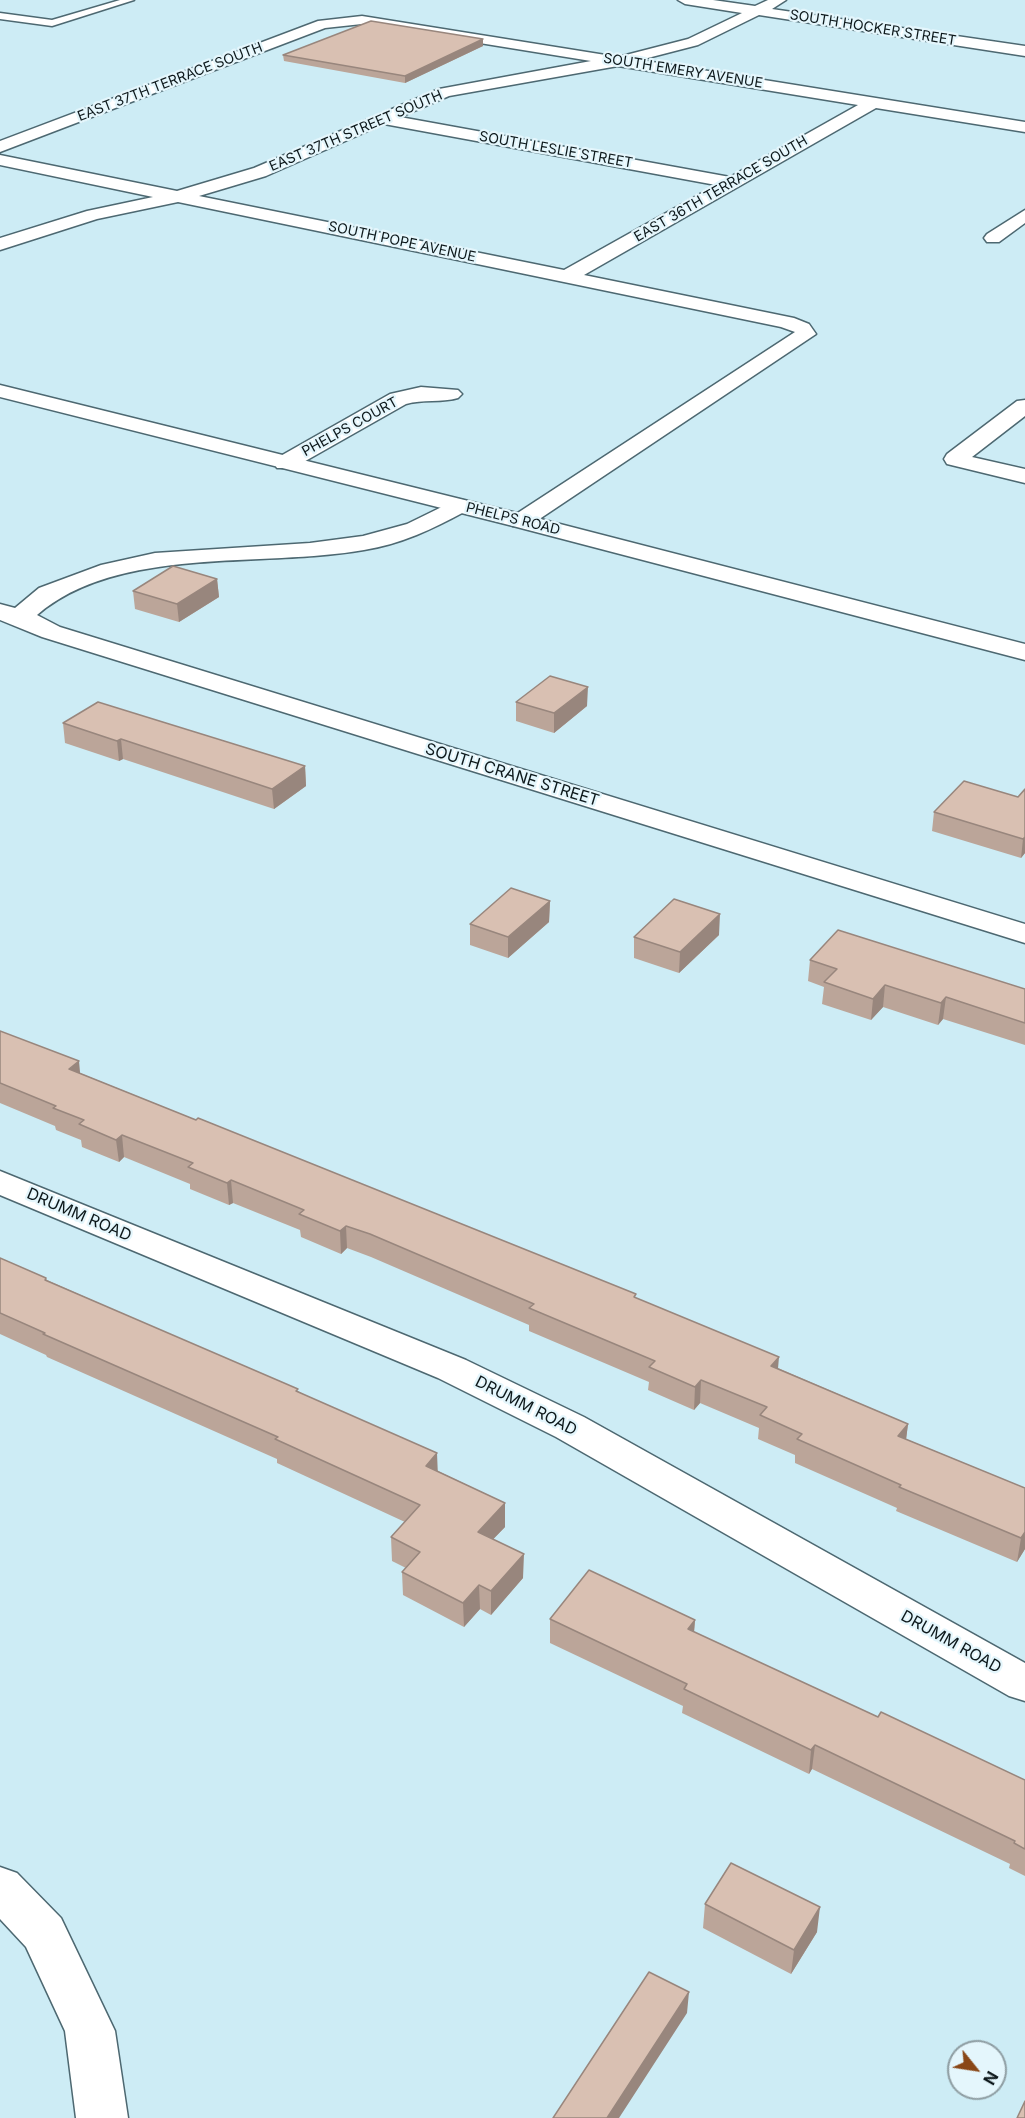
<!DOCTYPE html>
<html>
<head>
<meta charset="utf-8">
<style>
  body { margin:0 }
  #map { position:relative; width:1025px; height:2118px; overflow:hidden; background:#cdecf5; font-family:Inter,sans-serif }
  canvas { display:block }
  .north { position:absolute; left:947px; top:2040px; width:60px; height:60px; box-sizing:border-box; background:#e4f6fc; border:2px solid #8e9da2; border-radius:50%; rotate:120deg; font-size:16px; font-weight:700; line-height:24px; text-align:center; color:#0d181b }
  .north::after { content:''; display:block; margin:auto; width:21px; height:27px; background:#894717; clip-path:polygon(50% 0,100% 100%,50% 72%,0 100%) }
</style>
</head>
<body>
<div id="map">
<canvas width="1025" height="2118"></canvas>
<div class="north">N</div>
</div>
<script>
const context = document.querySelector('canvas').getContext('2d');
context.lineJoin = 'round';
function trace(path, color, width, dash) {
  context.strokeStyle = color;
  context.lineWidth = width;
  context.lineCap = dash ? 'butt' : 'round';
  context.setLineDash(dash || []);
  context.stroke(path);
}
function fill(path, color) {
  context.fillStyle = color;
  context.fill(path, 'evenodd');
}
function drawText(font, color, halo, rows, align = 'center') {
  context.font = font + ' Inter,sans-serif';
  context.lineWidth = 4.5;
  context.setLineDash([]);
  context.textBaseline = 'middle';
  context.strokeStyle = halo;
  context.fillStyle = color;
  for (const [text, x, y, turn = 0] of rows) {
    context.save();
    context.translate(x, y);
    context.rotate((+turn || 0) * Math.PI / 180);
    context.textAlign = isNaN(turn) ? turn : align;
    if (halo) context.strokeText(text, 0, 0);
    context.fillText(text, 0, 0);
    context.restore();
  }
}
const lane = new Path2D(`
  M120 0H134L52 26 0 19V13L52 20Z`);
const street = new Path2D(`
  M678 0H713L755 6 768 0H786L772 9 1025 46V56L759 15 698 45 640 60 1025 122V132L876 108 584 275 794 318 809 324 816 334 529 526H513L509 521 513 516 795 332 781 327 178 202 97 219 0 250V238L87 211 153 197 0 165V155L177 191 254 168 439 89 591 61 362 24 325 28 0 152V141L318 21 362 16 618 57 688 39 742 13 685 4ZM618 66 858 105 730 177 400 117 449 96ZM384 124 716 185 564 270 199 196 266 176Z
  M1025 210V223L999 242H987L984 238 987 234Z
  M421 387 458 390 462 394 458 398C441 403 423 399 406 404L293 468H277L274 463 277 458 390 394Z
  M1025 400V416L972 457 1025 469V483L947 464 944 459 947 454 1017 401Z
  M458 499 466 501 470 506 466 511C433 529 401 544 364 550 263 568 118 545 37 615L60 627 1025 924V943L42 637 0 620V604L15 608 39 588 101 565 155 553 310 543 363 536 407 524Z
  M0 1171 466 1360 584 1417 1025 1663V1701L1009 1696 556 1437 438 1378 0 1195Z
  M0 1867 17 1873 61 1918 115 2031 128 2118H76L65 2031 26 1947 0 1919Z`);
const secondary = new Path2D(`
  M0 385 529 516 1025 644V660L513 526 0 397Z`);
const wall = new Path2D(`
  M483 39V46L405 83 284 61 283 55Z
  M217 579 219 597 179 622 135 609 133 591Z
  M516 702 587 706 554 733 516 721Z
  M63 723 305 766 306 786 274 809 123 759 119 761 65 743Z
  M1018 797 1025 853 1021 858 932 831 934 812Z
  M550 901 549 922 508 958 470 945V924Z
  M719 935 679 973 634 958V937Z
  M810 960 1025 989V1045L943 1019 938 1025 883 1007 871 1020 822 1004 824 987 808 981Z
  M0 1031 80 1073 636 1298 778 1368 908 1424 906 1439 1025 1488V1549L1017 1562 896 1511 897 1508 795 1463V1455L758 1439 759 1428 700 1403 694 1410 648 1390 649 1382 529 1331V1325L371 1257 347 1248 341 1254 301 1237 300 1230 233 1203 229 1205 190 1189V1184L124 1157 119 1162 82 1147 81 1140 56 1130 55 1126 0 1103Z
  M0 1258 46 1278 47 1280 298 1391 438 1471 505 1503V1527L493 1539 523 1578 491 1615 480 1609 464 1627 403 1595 402 1572 406 1568 392 1561 391 1537 405 1522 277 1463V1459L47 1357 46 1355 0 1334Z
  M550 1619 695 1620 694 1632 878 1717 1025 1780V1876L1009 1868 1010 1864 812 1769 809 1774 682 1713 683 1706 550 1643Z
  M705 1904 817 1932 791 1974 703 1928Z`);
const shadedWall = new Path2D(`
  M483 39V46L405 83V76Z
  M217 579 219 597 179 622 177 604Z
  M588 687 587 706 554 733V713Z
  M121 739 123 759 119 761 117 741Z
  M305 766 306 786 274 809 272 789Z
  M1025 837V853L1021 858 1023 839Z
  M550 901 549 922 508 958V937Z
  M720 914 719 935 679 973 680 952Z
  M885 985 883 1007 871 1020 873 999Z
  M946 997 943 1019 938 1025 941 1003Z
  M79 1061 81 1083 69 1069Z
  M122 1135 124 1157 119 1162 116 1140Z
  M231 1180 233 1203 229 1205 227 1183Z
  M346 1226 347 1248 341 1254 340 1231Z
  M779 1357 777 1380 771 1366Z
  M701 1380 700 1403 694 1410 695 1387Z
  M908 1424 905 1448 898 1436Z
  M437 1453 438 1477 426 1466Z
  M505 1503V1527L478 1555V1532Z
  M1025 1532V1549L1017 1562 1021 1538Z
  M524 1554 523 1578 491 1615V1591Z
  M479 1585 480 1609 464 1627 463 1603Z
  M695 1620 693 1644 688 1629Z
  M815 1745 812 1769 809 1774 811 1750Z
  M820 1907 817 1932 791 1974 794 1950Z
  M689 1992 687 2013 619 2118H607Z`);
const building = new Path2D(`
  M371 21 483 39 405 76 283 55Z
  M173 566 217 579 177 604 133 591Z
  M550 676 588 687 554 713 516 702Z
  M98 702 305 766 272 789 121 739 117 741 63 723Z
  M964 781 1018 797 1025 789V837L1023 839 934 812Z
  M511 888 550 901 508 937 470 924Z
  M674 899 720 914 680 952 634 937Z
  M838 930 1025 989V1023L946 997 941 1003 885 985 873 999 824 982 837 969 810 960Z
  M0 1031 79 1061 69 1069 196 1120 198 1118 636 1294 634 1297 779 1357 771 1366 908 1424 898 1436 1025 1488V1532L1021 1538 899 1487 901 1485 797 1439 802 1434 760 1415 767 1407 701 1380 695 1387 649 1367 655 1361 529 1308 534 1304 370 1234 346 1226 340 1231 299 1214 304 1210 231 1180 227 1183 188 1167 193 1163 122 1135 116 1140 79 1124 84 1120 53 1108 56 1106 0 1083Z
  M0 1258 46 1278 45 1280 298 1389 296 1391 437 1453 426 1466 505 1503 478 1532 524 1554 491 1591 479 1585 463 1603 402 1572 420 1552 391 1537 420 1505 275 1439 278 1437 43 1334 45 1333 0 1313Z
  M589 1570 695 1620 688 1629 878 1717 881 1712 1025 1780V1849L1014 1843 1015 1841 815 1745 811 1750 684 1689 687 1684 550 1619Z
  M731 1863 820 1907 794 1950 705 1904Z
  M649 1972 689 1992 607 2118H553Z
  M1025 2101V2118H1017Z`);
const farStreetnames = [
  ["SOUTH HOCKER STREET",873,28,9],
  ["SOUTH EMERY AVENUE",683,71,9],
  ["EAST 37TH TERRACE SOUTH",170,82,-21],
  ["EAST 37TH STREET SOUTH",356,131,-23],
  ["SOUTH LESLIE STREET",556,150,10],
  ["EAST 36TH TERRACE SOUTH",721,189,-30],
  ["SOUTH POPE AVENUE",402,242,12],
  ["PHELPS COURT",350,427,-29],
  ["PHELPS ROAD",513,519,14]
];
const streetNames = [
  ["SOUTH CRANE STREET",512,775,17],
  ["DRUMM ROAD",79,1215,23],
  ["DRUMM ROAD",526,1406,27],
  ["DRUMM ROAD",951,1642,29]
];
trace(lane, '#4d6871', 3);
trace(street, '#4d6871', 3);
trace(secondary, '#4d6871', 3);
fill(lane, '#fff');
fill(street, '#fff');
fill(secondary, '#fff');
fill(wall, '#bba599');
fill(shadedWall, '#98867d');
fill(building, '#d9c0b2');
trace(building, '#98867d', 1.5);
drawText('14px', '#0d181b', '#e4f6fc', farStreetnames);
drawText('16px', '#0d181b', '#e4f6fc', streetNames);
</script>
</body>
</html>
